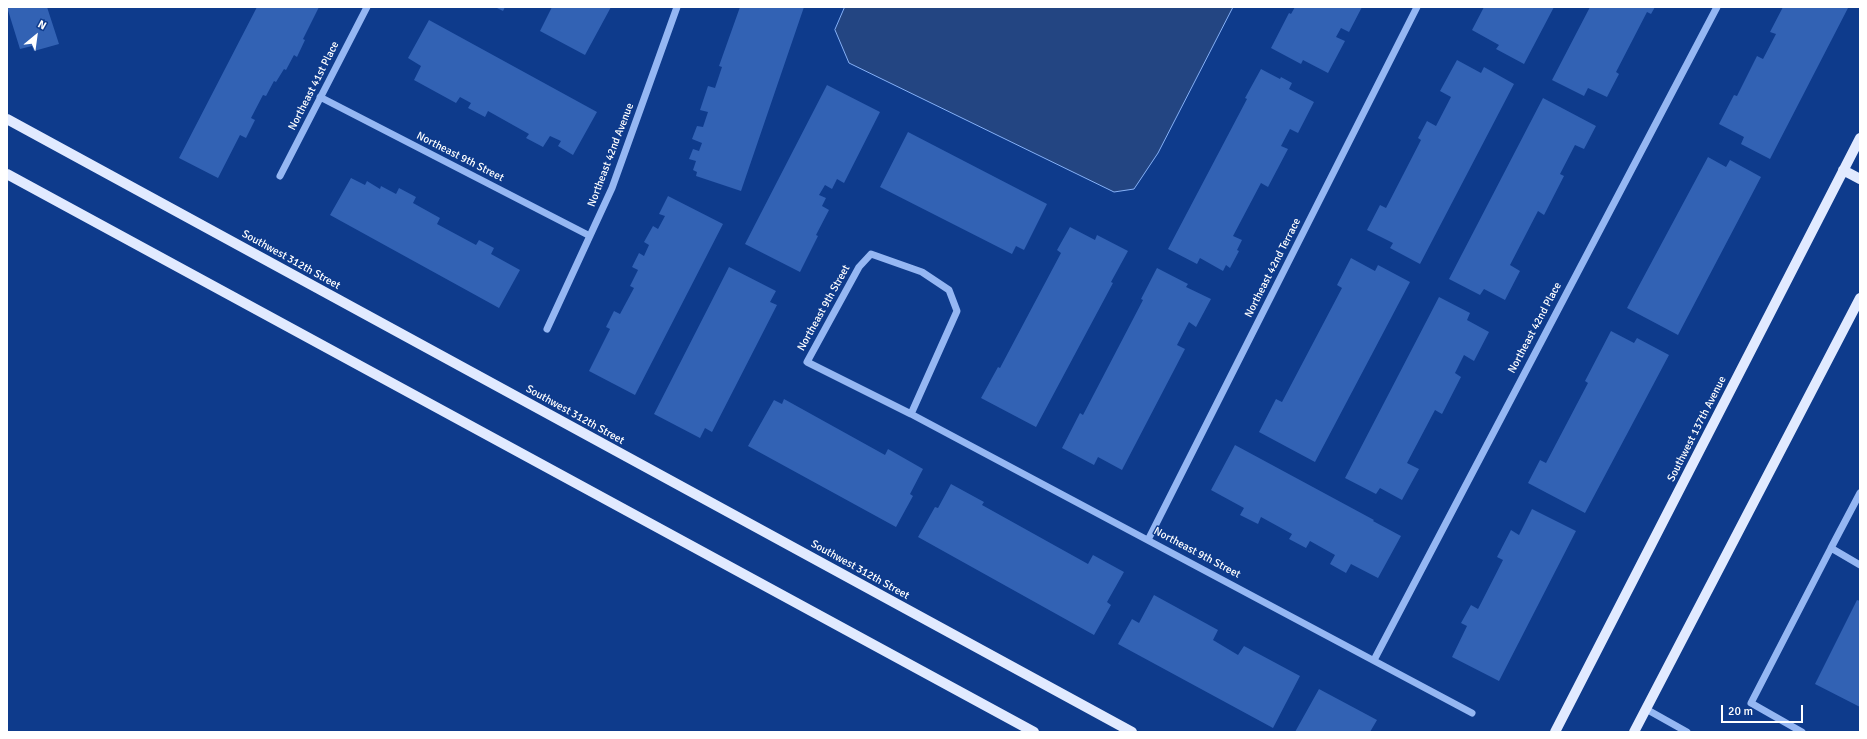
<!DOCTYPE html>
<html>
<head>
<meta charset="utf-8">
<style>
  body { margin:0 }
  #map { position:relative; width:1867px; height:739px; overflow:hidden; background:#0e3b8c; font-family:Signika,sans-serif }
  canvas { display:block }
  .frame { position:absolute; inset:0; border:8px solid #fff; pointer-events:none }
  .north { position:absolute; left:16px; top:16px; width:40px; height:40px; -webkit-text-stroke:3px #0e3b8c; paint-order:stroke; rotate:29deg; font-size:11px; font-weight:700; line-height:16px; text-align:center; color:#fff }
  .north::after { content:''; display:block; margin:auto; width:14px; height:18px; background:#fff; clip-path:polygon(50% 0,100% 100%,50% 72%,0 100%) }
  .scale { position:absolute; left:1721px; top:705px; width:82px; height:18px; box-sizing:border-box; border:2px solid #fff; border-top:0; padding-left:5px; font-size:12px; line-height:14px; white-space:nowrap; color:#fff; -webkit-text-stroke:3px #0e3b8c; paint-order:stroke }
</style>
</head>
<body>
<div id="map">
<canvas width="1867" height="739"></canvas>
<div class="frame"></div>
<div class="north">N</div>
<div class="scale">20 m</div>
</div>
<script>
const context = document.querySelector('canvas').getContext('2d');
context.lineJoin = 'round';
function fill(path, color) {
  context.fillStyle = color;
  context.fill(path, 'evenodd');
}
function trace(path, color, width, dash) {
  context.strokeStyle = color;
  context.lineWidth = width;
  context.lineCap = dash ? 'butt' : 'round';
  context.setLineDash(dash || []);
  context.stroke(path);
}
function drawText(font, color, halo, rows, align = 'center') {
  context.font = font + ' Signika,sans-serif';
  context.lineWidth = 3;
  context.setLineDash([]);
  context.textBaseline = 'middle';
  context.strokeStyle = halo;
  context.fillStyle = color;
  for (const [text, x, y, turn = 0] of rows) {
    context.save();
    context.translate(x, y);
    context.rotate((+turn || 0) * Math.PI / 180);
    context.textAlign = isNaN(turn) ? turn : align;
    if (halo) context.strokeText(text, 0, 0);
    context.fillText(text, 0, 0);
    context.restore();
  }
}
const water = new Path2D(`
  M845 7H1233L1158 153 1134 189 1114 192 849 63 835 30Z`);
const building = new Path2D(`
  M7 7H47L59 44 34 51 32 46 20 49Z
  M257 7H319L303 39 305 40 297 57 294 55 286 70 284 69 276 82 274 81 266 96 263 95 251 118 255 120 246 138 240 135 218 178 179 158Z
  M495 7H505L503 11Z
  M552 7H611L585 55 540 31Z
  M740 7H804L741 191 696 176 697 172 693 170 696 161 689 159 693 149 699 151 702 143 692 139 697 126 703 127 708 112 700 110 708 86 715 88 722 67 719 66Z
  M1295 7H1362L1349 32 1341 28 1336 37 1345 41 1328 73 1303 60 1301 64 1271 48 1289 13 1291 14Z
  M1484 7H1554L1524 64 1496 49 1499 45 1472 30Z
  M1590 7H1655L1651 14 1647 12 1616 72 1619 74 1607 97 1588 88 1584 96 1552 80Z
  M1783 7 1848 8 1770 159 1741 144 1744 137 1719 124 1734 95 1737 96 1757 56 1763 59 1776 34 1770 32Z
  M429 20 597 112 573 155 558 146 561 141 550 136 543 147 526 138 529 134 488 111 485 117 468 108 471 103 460 97 456 103 414 80 421 66 408 58Z
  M1457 60 1481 73 1484 67 1514 84 1420 264 1390 248 1393 243 1367 230 1380 205 1386 208 1421 140 1418 138 1427 121 1436 126 1451 97 1440 91Z
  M1261 69 1280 79 1281 77 1292 83 1289 89 1314 102 1298 133 1290 129 1281 146 1288 149 1268 187 1261 183 1233 236 1242 240 1237 250 1239 251 1230 268 1226 265 1223 271 1200 258 1197 264 1168 249 1247 99 1245 98Z
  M827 85 880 112 844 183 837 179 832 189 825 185 819 195 826 198 822 206 829 210 816 235 818 236 800 272 745 244Z
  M1543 98 1596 126 1584 149 1575 145 1560 174 1564 176 1544 215 1538 211 1510 265 1520 271 1505 300 1484 289 1480 295 1449 279Z
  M908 132 1047 204 1024 250 1016 246 1012 254 880 187Z
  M1708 157 1726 167 1730 160 1761 177 1678 335 1627 308Z
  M351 178 365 185 367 181 380 189 381 186 396 194 399 188 416 197 413 203 440 218 437 224 476 245 479 240 494 248 491 254 520 270 499 308 330 215Z
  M668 196 723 224 635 395 589 371 610 329 606 327 614 311 620 314 634 288 630 286 638 270 632 267 639 253 644 256 649 245 644 242 653 226 658 229 665 216 659 214Z
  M1070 227 1095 240 1097 235 1128 251 1111 282 1113 283 1036 427 981 398 998 367 1000 368 1061 253 1057 250Z
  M1351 258 1375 271 1378 265 1410 282 1315 462 1259 432 1276 399 1282 402 1342 288 1337 285Z
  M729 267 776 291 770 302 777 305 712 432 705 428 700 438 654 414Z
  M1157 268 1188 284 1186 287 1211 299 1196 327 1189 322 1177 345 1185 349 1122 470 1098 457 1094 465 1062 448 1080 413 1083 415 1143 300 1141 299Z
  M1439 297 1470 313 1467 320 1489 332 1474 361 1464 355 1455 373 1461 377 1442 414 1435 410 1407 463 1419 469 1402 500 1380 488 1376 494 1345 478Z
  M1611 331 1634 343 1637 338 1669 355 1585 513 1528 483 1540 460 1546 463 1588 383 1585 381Z
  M784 399 885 455 888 449 923 469 910 494 913 496 896 527 748 446 774 400 782 404Z
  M1235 445 1374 520 1373 521 1401 536 1378 578 1351 564 1346 573 1330 564 1335 555 1310 541 1306 548 1289 539 1292 534 1261 517 1258 524 1240 515 1244 508 1211 490Z
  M951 484 984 502 982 505 1088 564 1093 555 1124 572 1107 602 1111 605 1094 635 918 537 935 507 938 508Z
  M1532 509 1576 531 1499 681 1452 657 1467 626 1461 623 1471 605 1478 609 1503 560 1497 557 1511 530 1519 535Z
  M1154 595 1218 630 1213 640 1238 655 1244 646 1300 676 1273 728 1118 644 1132 619 1139 623Z
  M1857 600 1860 601V707L1815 684Z
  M1319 689 1377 720 1370 732H1295Z`);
const minor = new Path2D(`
  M320 97 590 236
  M280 176 367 7
  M547 329 612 188 677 7
  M911 414 957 311 949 290 922 272 871 254 859 267 807 362 911 414 1472 713
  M1148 540 1417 7
  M1831 548 1860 493
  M1374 660 1717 7
  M1646 709 1687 732
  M1802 732 1751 703 1831 548 1860 565`);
const major = new Path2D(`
  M7 119 1132 732
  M1843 170 1860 179
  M7 174 1034 732
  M1555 732 1860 138
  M1634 732 1860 298`);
const streetNames = [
  ["Northeast 41st Place",314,86,-63],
  ["Northeast 42nd Avenue",611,155,-69],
  ["Northeast 9th Street",460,157,27],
  ["Southwest 312th Street",291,260,29],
  ["Northeast 42nd Terrace",1273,268,-63],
  ["Northeast 9th Street",824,308,-61],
  ["Northeast 42nd Place",1535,328,-62],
  ["Southwest 312th Street",575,415,29],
  ["Southwest 137th Avenue",1697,429,-63],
  ["Northeast 9th Street",1197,553,28],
  ["Southwest 312th Street",860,570,29]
];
fill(water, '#234582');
trace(water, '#86b1f7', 1);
fill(building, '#3262b4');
trace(minor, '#95b7f3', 7);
trace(major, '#e1eaff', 10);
drawText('11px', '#fff', '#0e3b8c', streetNames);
</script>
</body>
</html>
